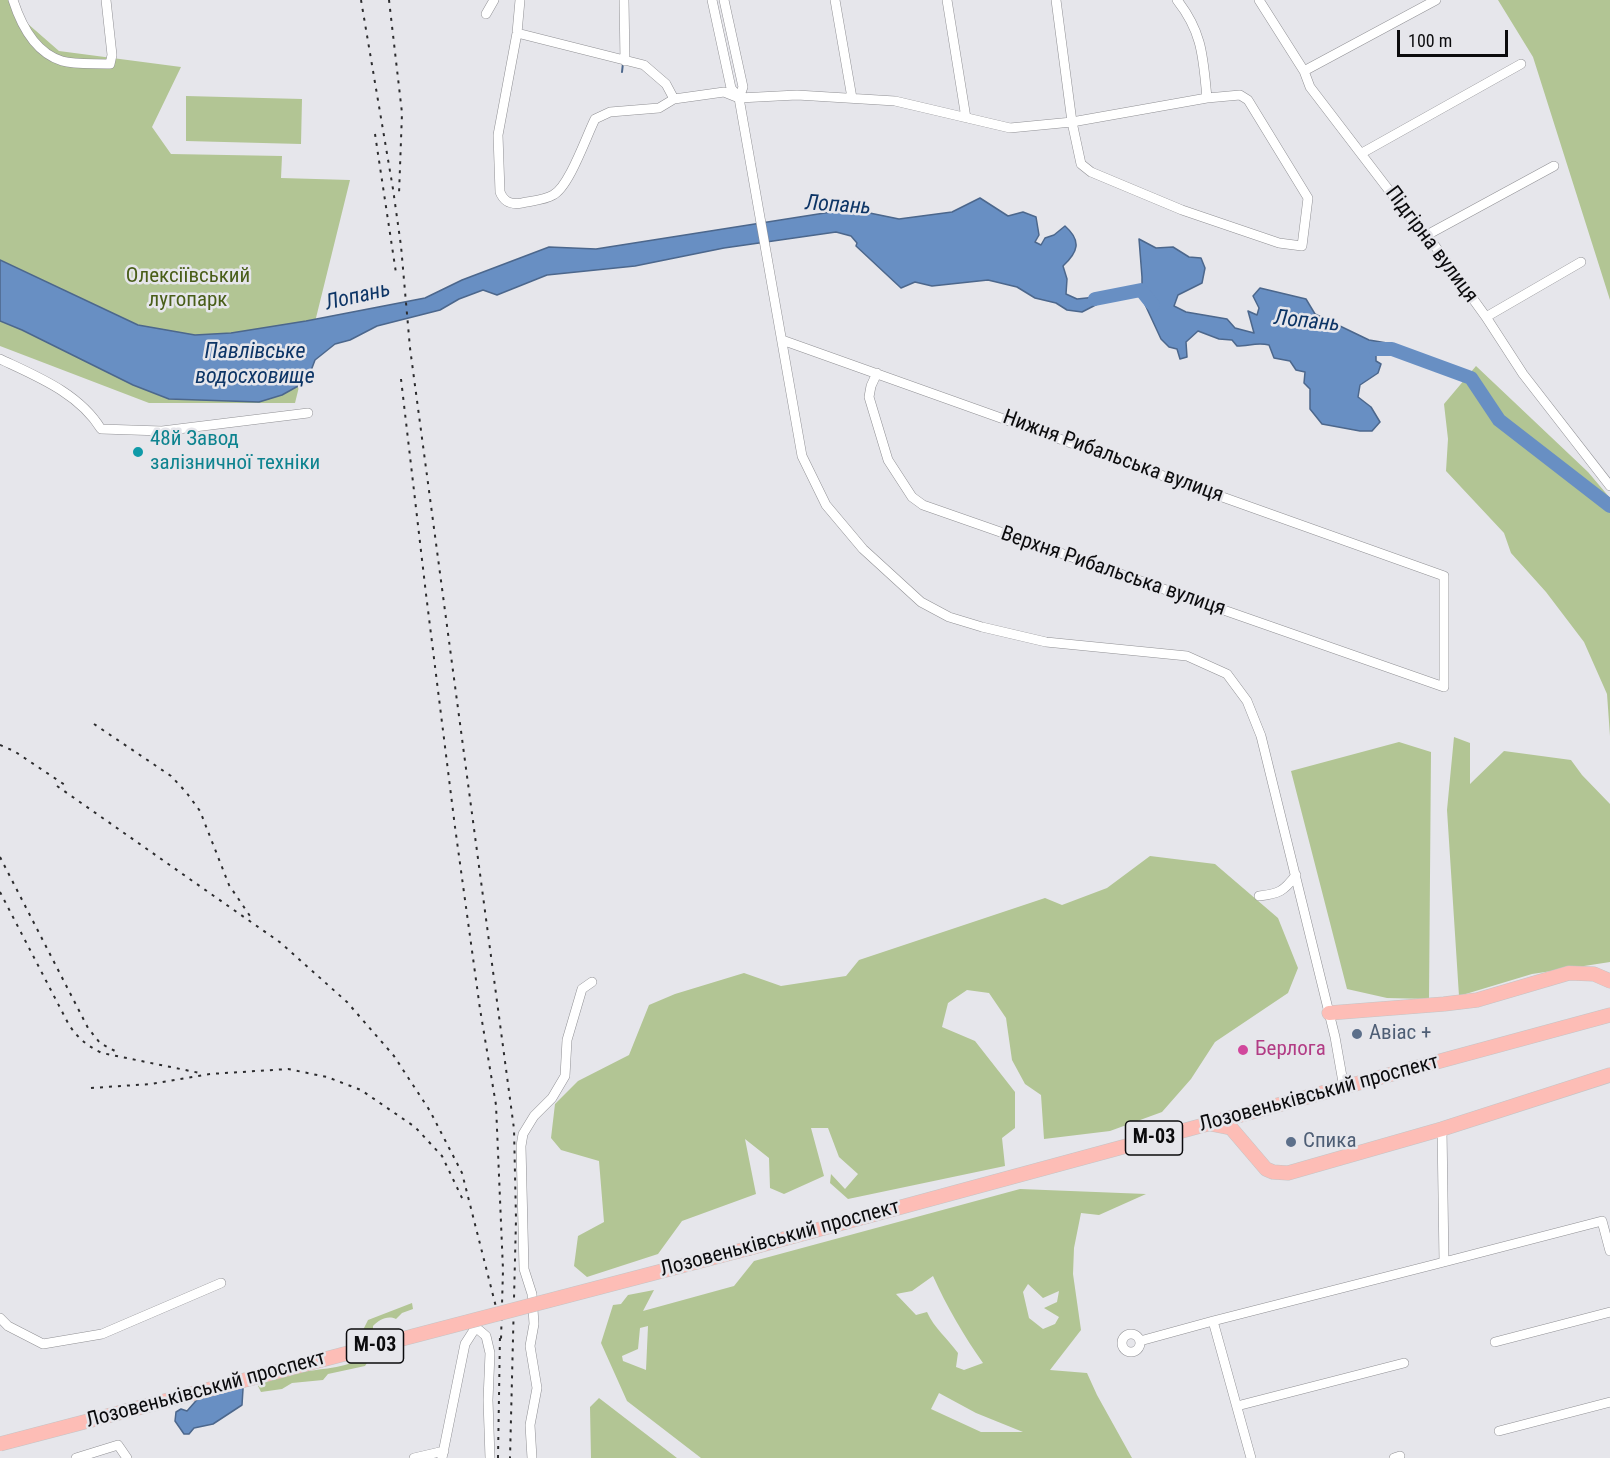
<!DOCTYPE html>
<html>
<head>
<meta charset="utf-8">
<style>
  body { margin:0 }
  #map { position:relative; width:1610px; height:1458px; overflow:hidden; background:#e6e6eb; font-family:"Roboto Condensed",sans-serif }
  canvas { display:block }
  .scale { position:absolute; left:1397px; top:30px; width:111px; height:27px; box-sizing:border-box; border:3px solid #0b0b0d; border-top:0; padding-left:8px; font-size:18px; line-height:21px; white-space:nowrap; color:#0b0b0d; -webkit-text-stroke:4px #e6e6eb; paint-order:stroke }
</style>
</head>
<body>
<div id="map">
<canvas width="1610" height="1458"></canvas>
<div class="scale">100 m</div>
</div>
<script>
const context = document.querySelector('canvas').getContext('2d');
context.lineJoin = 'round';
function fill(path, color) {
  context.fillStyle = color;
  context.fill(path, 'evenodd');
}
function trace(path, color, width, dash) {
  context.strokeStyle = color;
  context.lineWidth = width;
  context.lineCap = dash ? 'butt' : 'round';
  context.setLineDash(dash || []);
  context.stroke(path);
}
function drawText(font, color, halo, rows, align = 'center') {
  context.font = font + ' "Roboto Condensed",sans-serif';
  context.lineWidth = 5;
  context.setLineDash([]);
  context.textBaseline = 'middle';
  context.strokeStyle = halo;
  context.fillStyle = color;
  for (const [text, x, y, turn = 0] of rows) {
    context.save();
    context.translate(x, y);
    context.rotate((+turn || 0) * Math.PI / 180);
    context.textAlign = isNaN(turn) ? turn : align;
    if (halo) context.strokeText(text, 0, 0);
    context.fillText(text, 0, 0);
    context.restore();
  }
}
const green = new Path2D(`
  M0 0H10L12 10 59 51 181 67 152 127 171 154 282 156 281 178 350 180 295 403H149L0 346Z
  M1498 0H1610V300L1533 57Z
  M186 96 302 99 301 144 186 141Z
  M1476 366 1588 472 1610 498V736L1607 694 1584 642 1546 592 1511 553 1504 533 1446 471 1448 439 1444 404Z
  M1454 737 1470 743V784L1504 751 1571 760 1582 775 1610 804V962L1532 974 1459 996 1447 810Z
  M1399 742 1431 752 1429 999 1387 998 1347 989 1291 771Z
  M1150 856 1215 864 1278 918 1298 968 1288 993 1215 1042 1191 1079 1162 1112 1110 1131 1044 1139 1041 1095 1025 1084 1012 1060 1006 1018 989 993 967 990 948 1003 942 1027 975 1041 1015 1092V1128L1002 1138 1005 1166 848 1199 830 1183 831 1174 845 1189 858 1174 839 1157 828 1128H811L824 1176 784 1194 770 1188 769 1158 745 1139 756 1194 682 1221 658 1254 587 1277 574 1266 578 1236 604 1222 599 1161 561 1150 551 1138 555 1104 578 1081 629 1055 649 1005 675 994 744 973 781 986 846 976 859 960 1045 898 1062 905 1107 888Z
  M1020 1189 1146 1194 1099 1215 1081 1213 1074 1248 1073 1274 1081 1330 1050 1370 1087 1373 1097 1395 1132 1458H701L627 1401 601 1343 613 1305 621 1304 628 1295 654 1290 643 1311 734 1286 754 1261ZM933 1276C947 1307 964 1336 983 1363L964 1370 956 1367 958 1353C948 1339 934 1328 927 1312L916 1315 896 1294 912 1291ZM1028 1284 1043 1298 1059 1291 1057 1302 1044 1308 1059 1317 1055 1324 1043 1329 1029 1318 1023 1292ZM648 1326 646 1370 623 1361 622 1356 638 1349 640 1328ZM939 1393 976 1413 1023 1432H981L931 1409Z
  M412 1303 413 1309 402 1313 396 1319C387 1315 379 1320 373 1326V1354L365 1366 328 1374 323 1380 292 1383 282 1389 261 1392 258 1386 262 1383C275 1379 289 1375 303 1372 322 1368 352 1369 366 1353L363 1330 368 1320Z
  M599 1398 677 1458H591L590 1407Z`);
const water = new Path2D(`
  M980 198 1008 216 1023 212 1036 217 1039 235 1035 242 1041 245 1045 238 1054 235 1065 226C1082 241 1078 252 1063 266L1067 279 1066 294 1077 299 1115 295 1082 312 1067 310 1056 303 1035 298 1017 287 988 280 932 286 915 282 901 288 856 246 857 243 851 236 836 232 724 248 635 266 547 275 497 295 483 290 459 299 440 310 377 326 350 340 335 344 315 360 312 368 300 385 282 395 259 402 169 399 133 385 22 330 0 321V260L138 325 195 335 231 333 306 321 425 298 462 280 549 247 596 249 850 209 899 219 952 212Z
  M1139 239 1156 248 1173 247 1189 257 1201 258 1205 268 1202 283 1178 295 1174 306 1186 312 1227 319 1235 328 1254 333 1248 311 1257 315 1259 308 1253 296 1260 288 1306 299 1315 314 1369 340 1387 343 1392 349 1376 354V361L1381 364 1378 373 1360 385 1358 397 1371 407 1380 422 1372 431H1360L1322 424 1310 409V389L1304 383 1305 372 1296 370 1290 361 1274 358 1269 345C1257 342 1249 346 1237 346L1232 340 1219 339 1198 331 1186 342 1187 357 1180 359 1177 349 1169 347 1161 339 1142 298V277Z
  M238 1376 243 1389 242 1405 213 1424 194 1428 189 1434H184L175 1421 176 1412 181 1409 187 1411 202 1394Z`);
const stream = new Path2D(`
  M622 72 623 63`);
const river = new Path2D(`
  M1095 299 1141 290 1153 305
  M1375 349H1392L1471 378 1499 420 1610 506`);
const minor = new Path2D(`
  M13 0C21 25 36 53 62 61 76 65 95 63 110 64L112 55 106 0
  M520 0 517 33 498 135 500 192C504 202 511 205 522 203 531 201 545 200 553 195 569 187 586 137 595 119L610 112 659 108 674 99 724 92 739 98 797 95 895 101 1010 128 1072 122 1207 98 1240 95 1248 100 1308 198 1302 246 1279 243 1182 210 1091 172 1081 164 1072 122 1056 0
  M624 0 625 61
  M712 0 731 88 739 98 802 456 826 505 863 549 921 602 949 617 982 627 1046 642 1187 656 1227 674 1247 701 1261 736 1335 1037 1344 1088
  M724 0 743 87 739 98
  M835 0 852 98
  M947 0 966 118
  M1177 0C1203 33 1203 58 1207 98
  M1259 0 1304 71 1310 87 1417 227 1427 235 1486 317 1523 374 1610 486
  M486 14 494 0
  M517 33 644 65 666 84 674 99
  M1304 71 1436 0
  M1362 153 1521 64
  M1427 235 1554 166
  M1486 317 1581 262
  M782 340 1444 576V687L923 505 912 497 888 460 869 397 871 386 877 373
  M0 359C36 376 79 393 101 429L162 431 308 413
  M1259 896C1279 894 1284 891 1296 875
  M1444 1262 1602 1221 1610 1251
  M0 1318 8 1326 43 1344 102 1334 221 1283
  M1122 1343a9 9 0 1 1 18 0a9 9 0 1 1-18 0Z
  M1140 1341 1213 1321
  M1495 1342 1610 1312
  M1237 1406 1404 1363
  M1499 1431 1610 1402
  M76 1458 118 1445 127 1458
  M414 1458 444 1451
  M442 1458 465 1344 474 1330H479L486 1336 490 1353 488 1400 490 1458
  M532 1458 530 1425 537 1388 530 1346 534 1324 532 1294 524 1269 521 1146 523 1134 534 1116 552 1098 565 1076 567 1040 582 989 592 982
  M1251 1458 1213 1321 1444 1262 1442 1129
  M1394 1458 1400 1456`);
const highway = new Path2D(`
  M1329 1013 1444 1004 1477 1000 1569 973 1594 974 1610 981
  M1211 1124 1231 1128 1266 1169 1273 1172 1288 1173 1442 1129 1610 1075
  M750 1248 1610 1015`);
const rail = new Path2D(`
  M361 0 393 189 401 246 410 348 514 1129 516 1219 510 1458
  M389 0 402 113 399 194
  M375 134 396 273
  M401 379 426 594 455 827 480 1009 496 1105 503 1270 501 1340
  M94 724 171 776 186 792 200 811 229 885 250 916
  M0 745 14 751 68 787
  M57 786 281 943 347 1002 394 1056 430 1111 462 1173 496 1307
  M0 857 88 1028 100 1043 115 1051
  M0 892 69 1025C78 1038 87 1046 102 1053L200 1073
  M91 1088 151 1084 210 1074 288 1069 327 1077 361 1090 415 1127 442 1156 463 1200
  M498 1458 500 1334`);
const highwayBridge = new Path2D(`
  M0 1444 750 1248`);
const markers = [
  [138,452,6,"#0f9aa8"],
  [1357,1034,6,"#5c6f8a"],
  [1243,1050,6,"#d1479c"],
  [1291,1142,6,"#5c6f8a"]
];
const shields = [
  [1154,1138,57],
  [375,1346,57]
];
const shieldNames = [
  ["М-03",1154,1138],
  ["М-03",375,1346]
];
const streetNames = [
  ["Підгірна вулиця",1431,245,53],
  ["Нижня Рибальська вулиця",1113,457,20],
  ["Верхня Рибальська вулиця",1113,572,19],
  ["Лозовеньківський проспект",1319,1094,-15],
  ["Лозовеньківський проспект",780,1239,-15],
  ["Лозовеньківський проспект",206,1390,-15]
];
const parkNames = [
  ["Олексіївський",188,277],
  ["лугопарк",188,301]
];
const cultureNames = [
  ["48й Завод",150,440],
  ["залізничної техніки",150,464]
];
const serviceNames = [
  ["Авiас +",1369,1034],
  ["Спика",1303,1142]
];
const hotelNames = [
  ["Берлога",1255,1050]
];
const waterNames = [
  ["Лопань",838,206,4],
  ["Лопань",358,297,-13],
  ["Лопань",1307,322,6],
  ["Павлівське",255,352],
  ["водосховище",255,377]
];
fill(green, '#b2c594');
fill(water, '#688fc3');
trace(water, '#4c678c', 1.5);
trace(stream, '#4c678c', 2);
trace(river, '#688fc3', 14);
trace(minor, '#909094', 10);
trace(highway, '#c4c4c5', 15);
trace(minor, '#fff', 9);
trace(highway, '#fdbdb6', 14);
trace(rail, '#2c2c2e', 2, [3, 6]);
trace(highwayBridge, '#c4c4c5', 15, []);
trace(highwayBridge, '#fdbdb6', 14);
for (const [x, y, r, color] of markers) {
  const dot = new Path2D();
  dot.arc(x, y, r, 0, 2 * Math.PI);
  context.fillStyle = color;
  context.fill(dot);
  trace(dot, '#e6e6eb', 2);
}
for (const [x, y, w] of shields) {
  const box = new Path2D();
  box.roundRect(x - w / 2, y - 17, w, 34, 4.5);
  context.fillStyle = '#e6e6eb';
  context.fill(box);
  trace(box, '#0b0b0d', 1.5);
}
drawText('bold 20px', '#0b0b0d', null, shieldNames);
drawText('21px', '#0b0b0d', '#e6e6eb', streetNames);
drawText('21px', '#495e19', '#e6e6eb', parkNames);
drawText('21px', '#0d838f', '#e6e6eb', cultureNames, 'left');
drawText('21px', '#4e5e75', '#e6e6eb', serviceNames, 'left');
drawText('21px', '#b23c85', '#e6e6eb', hotelNames, 'left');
drawText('italic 22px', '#0d3566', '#e6e6eb', waterNames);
</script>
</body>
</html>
